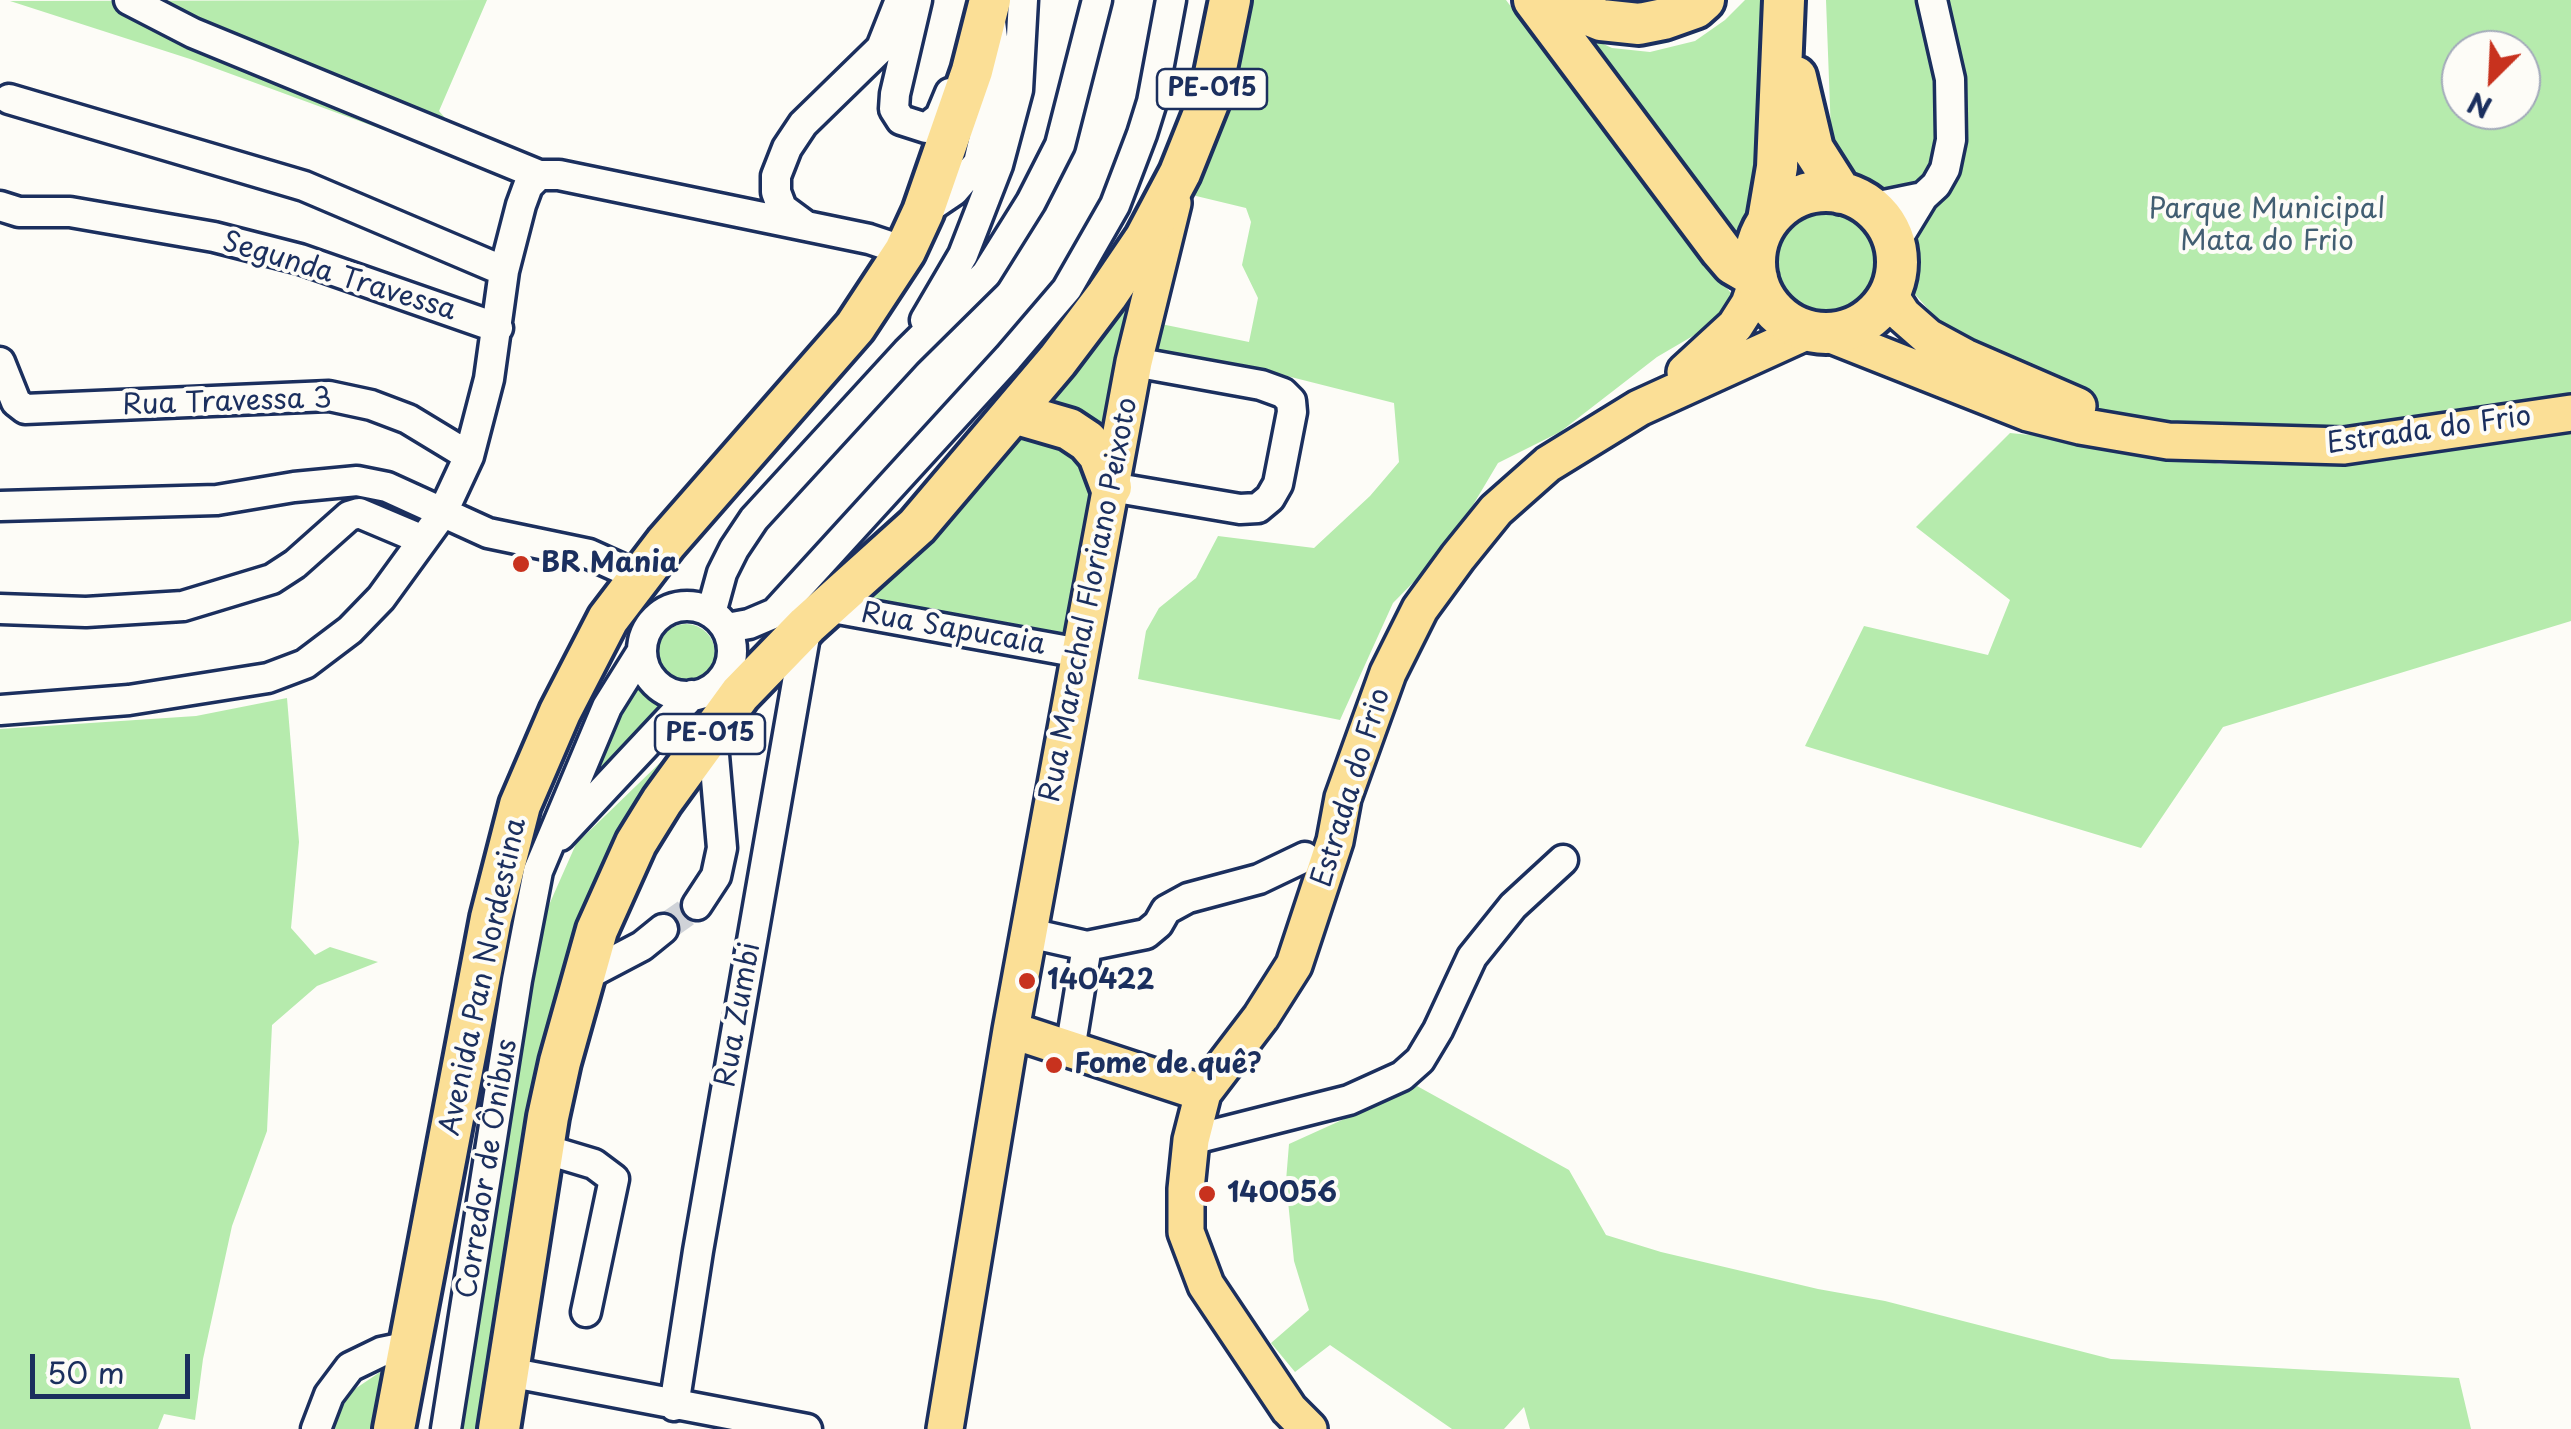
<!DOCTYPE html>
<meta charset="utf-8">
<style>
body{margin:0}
#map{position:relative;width:2571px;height:1429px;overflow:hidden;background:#fdfcf7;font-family:"Playpen Sans",sans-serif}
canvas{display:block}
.north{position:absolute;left:2441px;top:30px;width:100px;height:100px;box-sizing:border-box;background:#fdfcf7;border:2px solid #a3aaba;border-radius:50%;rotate:204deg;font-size:28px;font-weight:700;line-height:40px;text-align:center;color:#1b2f5e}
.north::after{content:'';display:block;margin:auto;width:35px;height:45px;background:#c8321e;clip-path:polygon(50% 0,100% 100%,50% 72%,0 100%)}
.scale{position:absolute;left:30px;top:1354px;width:160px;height:45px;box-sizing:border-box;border:5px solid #1b2f5e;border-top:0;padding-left:12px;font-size:30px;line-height:35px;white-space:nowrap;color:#1b2f5e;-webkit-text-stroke:8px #fdfcf7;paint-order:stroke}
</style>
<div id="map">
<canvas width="2571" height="1429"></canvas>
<div class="north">N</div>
<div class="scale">50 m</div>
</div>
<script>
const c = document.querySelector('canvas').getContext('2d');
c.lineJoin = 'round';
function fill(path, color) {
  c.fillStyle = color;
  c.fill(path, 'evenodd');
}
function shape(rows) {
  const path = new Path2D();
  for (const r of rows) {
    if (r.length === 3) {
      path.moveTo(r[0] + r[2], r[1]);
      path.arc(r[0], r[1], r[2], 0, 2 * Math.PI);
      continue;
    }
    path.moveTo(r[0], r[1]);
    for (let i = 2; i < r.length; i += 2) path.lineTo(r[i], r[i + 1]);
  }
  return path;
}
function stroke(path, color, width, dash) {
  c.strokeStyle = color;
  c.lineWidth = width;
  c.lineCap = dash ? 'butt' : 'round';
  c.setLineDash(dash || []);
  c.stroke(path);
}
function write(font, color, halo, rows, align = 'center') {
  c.font = font + ' "Playpen Sans",sans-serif';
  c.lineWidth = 8;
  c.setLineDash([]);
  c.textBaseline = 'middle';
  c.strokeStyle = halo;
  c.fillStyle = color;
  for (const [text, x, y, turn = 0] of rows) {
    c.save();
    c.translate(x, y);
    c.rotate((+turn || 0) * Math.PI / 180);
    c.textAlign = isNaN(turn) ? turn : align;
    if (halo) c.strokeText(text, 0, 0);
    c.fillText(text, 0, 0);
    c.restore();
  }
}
fill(shape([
 [487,0,439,111,478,156,381,129,190,59,10,1],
 [1247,0,1506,0,1683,239,1732,294,1727,316,1657,357,1560,432,1498,463,1448,547,1393,603,1340,720,1138,679,1146,631,1159,608,1196,578,1218,536,1314,548,1370,496,1399,462,1394,403,1279,374,1250,379,1154,357,1154,330,1161,324,1249,342,1258,298,1242,265,1251,222,1246,208,1192,195,1224,98],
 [1745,0,1772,0,1754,219,1743,248,1584,35,1612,48,1650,52,1695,41,1725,20],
 [1826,0,1925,0,1938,61,1941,154,1920,194,1874,198,1853,188,1832,160],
 [1937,0,2571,0,2571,414,2168,441,2048,388,1959,344,1897,274,1896,252,1951,181],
 [2461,50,2521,50,2521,110,2461,110],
 [1825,261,55],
 [1136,276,1068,644,859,606,1001,459,1067,383],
 [2571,430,2571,621,2223,727,2141,848,1805,746,1864,626,1988,655,2010,600,1916,527,2010,433,2121,444,2220,464,2431,452],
 [686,653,29],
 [639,668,654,689,681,702,567,818],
 [287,698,299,842,291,928,315,955,330,947,378,962,317,986,272,1025,267,1131,232,1226,203,1359,195,1420,164,1414,158,1429,0,1429,0,729,196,716],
 [698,726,603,889,491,1429,452,1429,545,914,576,844],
 [1417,1086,1569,1170,1606,1235,1661,1252,1818,1289,1885,1301,2111,1359,2459,1378,2471,1429,1530,1429,1524,1407,1504,1429,1452,1429,1330,1345,1295,1372,1271,1343,1309,1310,1294,1261,1286,1181,1289,1144],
 [398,1365,382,1429,328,1429,352,1391,383,1370]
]), '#b6ebad');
stroke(shape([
 [663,929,697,905]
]), '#d0d3d8', 28, [28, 14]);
const minor = shape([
 [129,0,193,33,539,175],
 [917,0,895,94,894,109,901,120,926,128,940,117,950,93],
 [9,99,304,186,504,271],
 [1868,205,1884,205,1923,197,1936,185,1945,169,1951,140,1950,79,1932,0],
 [0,206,19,212,70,212,214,237,300,259,498,328],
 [923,212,954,191,978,163,998,77,991,22],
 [805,225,782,208,776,192,776,176,787,148,803,124,881,48,898,5,905,0],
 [1895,243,1923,197],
 [925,320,963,255,998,165,1018,90,1023,0],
 [0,362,16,402,25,409,329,396,371,405,408,419,469,456],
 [1111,487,1240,509,1258,508,1270,498,1278,484,1292,412,1291,401,1283,393,1261,385,1134,362],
 [0,506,217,500,294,487,357,481,387,487,488,533,589,554,638,576],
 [687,651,45],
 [827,607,1080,653],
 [0,609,86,612,183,606,272,579,295,564,349,516,359,513,423,540],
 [711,613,722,573,734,549,754,519,907,352,986,274,1031,202,1060,145,1097,0],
 [727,628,749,624,775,613,1008,358,1067,289,1115,205,1142,134,1152,102,1171,0],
 [0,710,129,700,268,678,305,664,350,630,381,598,442,514,469,456,489,379,504,271,521,205,528,186,539,175,559,175,869,239,905,251],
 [560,836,692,695],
 [697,905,716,876,722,848,712,732],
 [1029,933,1087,946,1146,934,1158,924,1166,910,1188,898,1259,879,1305,857],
 [583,977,642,946,663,929],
 [1070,1050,1087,946],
 [1191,1140,1349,1100,1402,1076,1420,1060,1438,1030,1472,957,1513,906,1563,860],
 [544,1149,594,1164,614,1179,586,1312],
 [508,1372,807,1429],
 [674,1406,698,1251,807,625],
 [316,1429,329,1395,350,1367,381,1352,410,1346],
 [446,1429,517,980,538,871,607,707,642,651]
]);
const major = shape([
 [1890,295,1903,315,1928,337,1965,357,2078,406],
 [1826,333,2028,413,2080,426,2168,441,2344,446,2571,413],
 [1685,372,1735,326,1749,304,1757,281],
 [1011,1030,1203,1093],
 [945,1429,1011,1030,1080,653,1134,362,1173,203],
 [1309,1429,1289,1409,1206,1285,1186,1232,1186,1189,1191,1140,1203,1093,1261,1017,1294,965,1335,841,1343,798,1388,673,1420,609,1458,557,1496,510,1548,464,1639,408,1808,331]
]);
const highway = shape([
 [1534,0,1721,250,1733,264,1757,278],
 [1561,0,1574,9,1601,20,1639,24,1664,19,1695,8,1704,0],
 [1796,77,1813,149,1841,193],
 [1826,262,71],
 [1768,220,1777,167,1784,0],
 [1014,413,1069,429,1087,441,1099,455,1111,487],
 [394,1429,491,918,520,805,560,712,608,619,666,543,855,327,905,251,923,212,972,71,990,0],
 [499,1429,548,1117,560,1062,597,930,636,843,662,801,740,694,807,625,917,526,1057,361,1107,295,1145,239,1180,173,1210,98,1230,0]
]);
stroke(minor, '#1b2f5e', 35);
stroke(major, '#1b2f5e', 42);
stroke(highway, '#1b2f5e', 48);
stroke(minor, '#fdfcf7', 28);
stroke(major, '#fbdf96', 35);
stroke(highway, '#fbdf96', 40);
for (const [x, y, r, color] of [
 [521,564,10,"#c8321e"],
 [1027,981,10,"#c8321e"],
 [1054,1065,10,"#c8321e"],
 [1207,1194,10,"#c8321e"]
]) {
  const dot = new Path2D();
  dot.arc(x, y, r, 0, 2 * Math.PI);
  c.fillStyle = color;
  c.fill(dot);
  stroke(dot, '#fdfcf7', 4);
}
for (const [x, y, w] of [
 [1212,89,110],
 [710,734,110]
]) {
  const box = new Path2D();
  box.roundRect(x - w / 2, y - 20, w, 40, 8);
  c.fillStyle = '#fdfcf7';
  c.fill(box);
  stroke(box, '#1b2f5e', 2.5);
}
write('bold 25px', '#1b2f5e', null, [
 ["PE-015",1212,89],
 ["PE-015",710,734]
]);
write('28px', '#425e72', '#fdfcf7', [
 ["Parque Municipal",2267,210],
 ["Mata do Frio",2267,242]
]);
write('28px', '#1b2f5e', '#fdfcf7', [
 ["Segunda Travessa",339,277,17],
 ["Rua Travessa 3",227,403,-2],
 ["Estrada do Frio",2429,431,-8],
 ["Rua Marechal Floriano Peixoto",1090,600,-79],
 ["Rua Sapucaia",953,630,10],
 ["Estrada do Frio",1352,788,-73],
 ["Avenida Pan Nordestina",484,977,-78],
 ["Rua Zumbi",739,1015,-80],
 ["Corredor de Ônibus",488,1169,-81]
]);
write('bold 28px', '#1b2f5e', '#fdfcf7', [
 ["BR Mania",541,564],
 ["140422",1047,981],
 ["Fome de quê?",1074,1065],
 ["140056",1227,1194]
], 'left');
</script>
